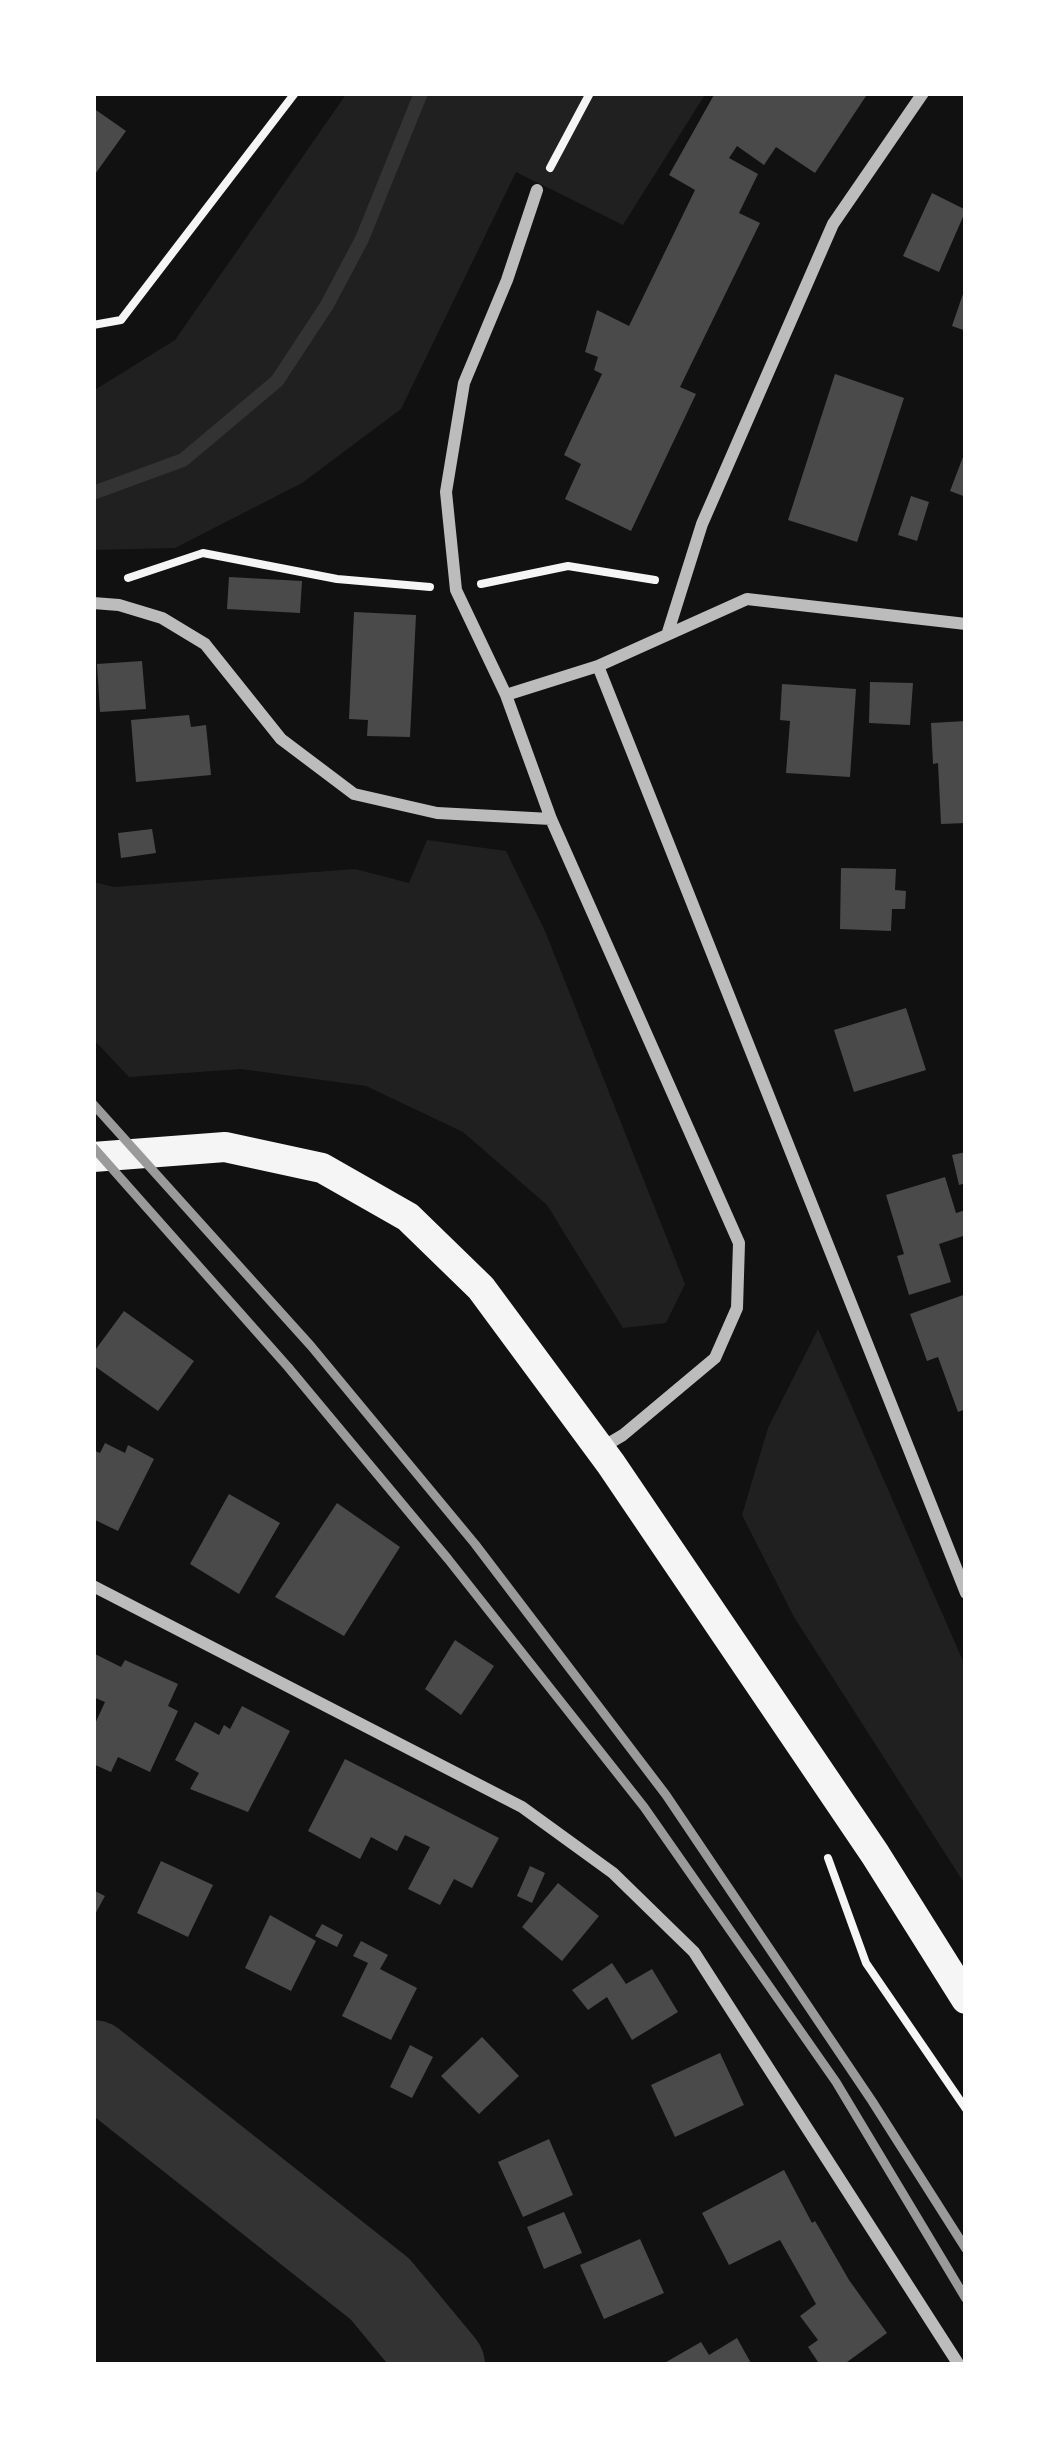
<!DOCTYPE html>
<style>
body{margin:0}
#map{position:relative;width:1059px;height:2458px;overflow:hidden;background:#111;font-family:"Archivo Narrow",sans-serif}
canvas{display:block}
.frame{position:absolute;inset:0;border:96px solid #fff;pointer-events:none}
</style>
<div id="map">
<canvas width="1059" height="2458"></canvas>
<div class="frame"></div>
</div>
<script>
const c = document.querySelector('canvas').getContext('2d');
c.lineJoin = 'round';
function fill(path, color) {
  c.fillStyle = color;
  c.fill(path, 'evenodd');
}
function shape(rows) {
  const path = new Path2D();
  for (const r of rows) {
    path.moveTo(r[0], r[1]);
    for (let i = 2; i < r.length; i += 2) path.lineTo(r[i], r[i + 1]);
  }
  return path;
}
function stroke(path, color, width, dash) {
  c.strokeStyle = color;
  c.lineWidth = width;
  c.lineCap = dash ? 'butt' : 'round';
  c.setLineDash(dash || []);
  c.stroke(path);
}
fill(shape([
 [347,93,706,93,623,225,516,172,401,409,302,483,175,548,93,550,93,391,175,340],
 [427,840,506,851,545,931,685,1284,666,1323,623,1328,547,1205,463,1132,366,1086,241,1069,129,1077,93,1039,93,882,114,887,355,869,409,883],
 [818,1329,966,1668,966,1886,794,1617,742,1515,768,1428]
]), '#202020');
stroke(shape([
 [93,493,183,460,277,381,327,305,362,239,421,93]
]), '#333', 14);
stroke(shape([
 [93,2062,380,2289,443,2365]
]), '#333', 84);
fill(shape([
 [715,93,868,93,815,173,776,147,764,165,737,146,729,158,758,174,739,213,760,223,680,387,696,394,631,531,565,499,581,464,564,455,602,374,594,370,598,357,585,352,597,310,629,326,695,190,669,175],
 [93,108,126,131,93,177],
 [932,193,966,210,939,272,903,256],
 [965,288,966,288,966,331,952,326],
 [835,374,904,398,857,542,788,520],
 [966,449,966,497,950,491],
 [911,496,929,502,917,541,898,535],
 [229,577,302,581,300,613,227,609],
 [354,612,416,615,410,737,367,736,368,720,349,719],
 [142,661,146,709,100,712,97,664],
 [870,682,913,683,910,725,869,723],
 [782,684,856,689,850,777,786,773,790,721,780,720],
 [189,715,191,727,206,725,211,775,136,782,131,720],
 [966,721,966,823,941,824,938,763,933,764,931,723],
 [152,829,156,853,121,858,118,833],
 [841,868,896,869,895,890,906,891,905,909,892,909,891,931,840,929],
 [906,1008,926,1070,854,1092,834,1030],
 [966,1152,966,1183,959,1185,952,1155],
 [945,1177,956,1213,966,1210,966,1235,939,1244,951,1282,909,1295,897,1256,904,1254,886,1195],
 [966,1294,966,1409,958,1412,938,1357,927,1361,910,1314],
 [124,1311,194,1361,158,1411,93,1365,93,1353],
 [105,1443,125,1453,128,1445,154,1459,118,1531,93,1519,93,1450,100,1453],
 [229,1494,280,1523,239,1594,190,1564],
 [337,1503,400,1547,344,1636,275,1597],
 [455,1640,494,1666,461,1715,425,1689],
 [93,1653,121,1667,125,1660,178,1684,168,1706,178,1711,150,1772,118,1757,111,1772,93,1764,93,1728,105,1702,93,1697],
 [242,1706,290,1731,248,1812,190,1789,199,1773,175,1760,195,1722,219,1735,224,1725,230,1729],
 [345,1759,499,1838,472,1888,454,1879,440,1905,408,1889,430,1847,405,1835,397,1851,371,1837,360,1859,308,1831],
 [161,1861,213,1885,188,1937,137,1913],
 [530,1866,545,1873,532,1903,517,1896],
 [558,1883,599,1916,562,1961,522,1927],
 [93,1890,105,1896,93,1918],
 [270,1915,316,1941,291,1991,245,1968],
 [322,1924,343,1935,337,1947,315,1936],
 [361,1941,388,1955,380,1969,417,1988,391,2040,342,2016,368,1963,353,1956],
 [612,1963,626,1984,652,1969,678,2012,632,2040,607,1997,588,2010,572,1990],
 [482,2037,519,2076,479,2114,441,2076],
 [410,2045,433,2057,412,2098,390,2087],
 [720,2053,744,2105,675,2137,651,2085],
 [549,2139,573,2195,523,2217,498,2162],
 [784,2170,812,2223,815,2221,849,2280,887,2333,843,2365,820,2365,808,2347,818,2340,800,2316,816,2304,780,2240,729,2265,702,2213],
 [564,2212,582,2253,544,2269,527,2227],
 [640,2239,664,2293,604,2319,580,2265],
 [737,2338,752,2365,661,2365,701,2342,709,2355]
]), '#4a4a4a');
stroke(shape([
 [550,168,590,93],
 [93,325,121,320,295,93],
 [128,578,203,553,337,579,430,587],
 [481,584,568,566,655,580],
 [828,1858,866,1963,966,2109]
]), '#f5f5f5', 8);
stroke(shape([
 [537,190,507,280,464,383,446,492,456,590,506,695,551,819,739,1243,737,1308,715,1358,623,1435,601,1448],
 [93,603,119,605,162,618,205,644,281,739,354,794,437,813,551,819],
 [668,632,702,524,833,224,923,93],
 [598,666,966,1593],
 [506,695,598,666,747,599,966,624],
 [93,1586,522,1807,613,1873,694,1952,959,2365]
]), '#bcbcbc', 12);
stroke(shape([
 [93,1157,225,1147,322,1168,408,1217,481,1288,611,1464,875,1854,966,1999]
]), '#f5f5f5', 30);
stroke(shape([
 [93,1104,311,1346,475,1544,666,1795,872,2101,966,2249],
 [93,1147,288,1367,448,1559,644,1807,836,2082,966,2299]
]), '#9a9a9a', 9);
</script>
